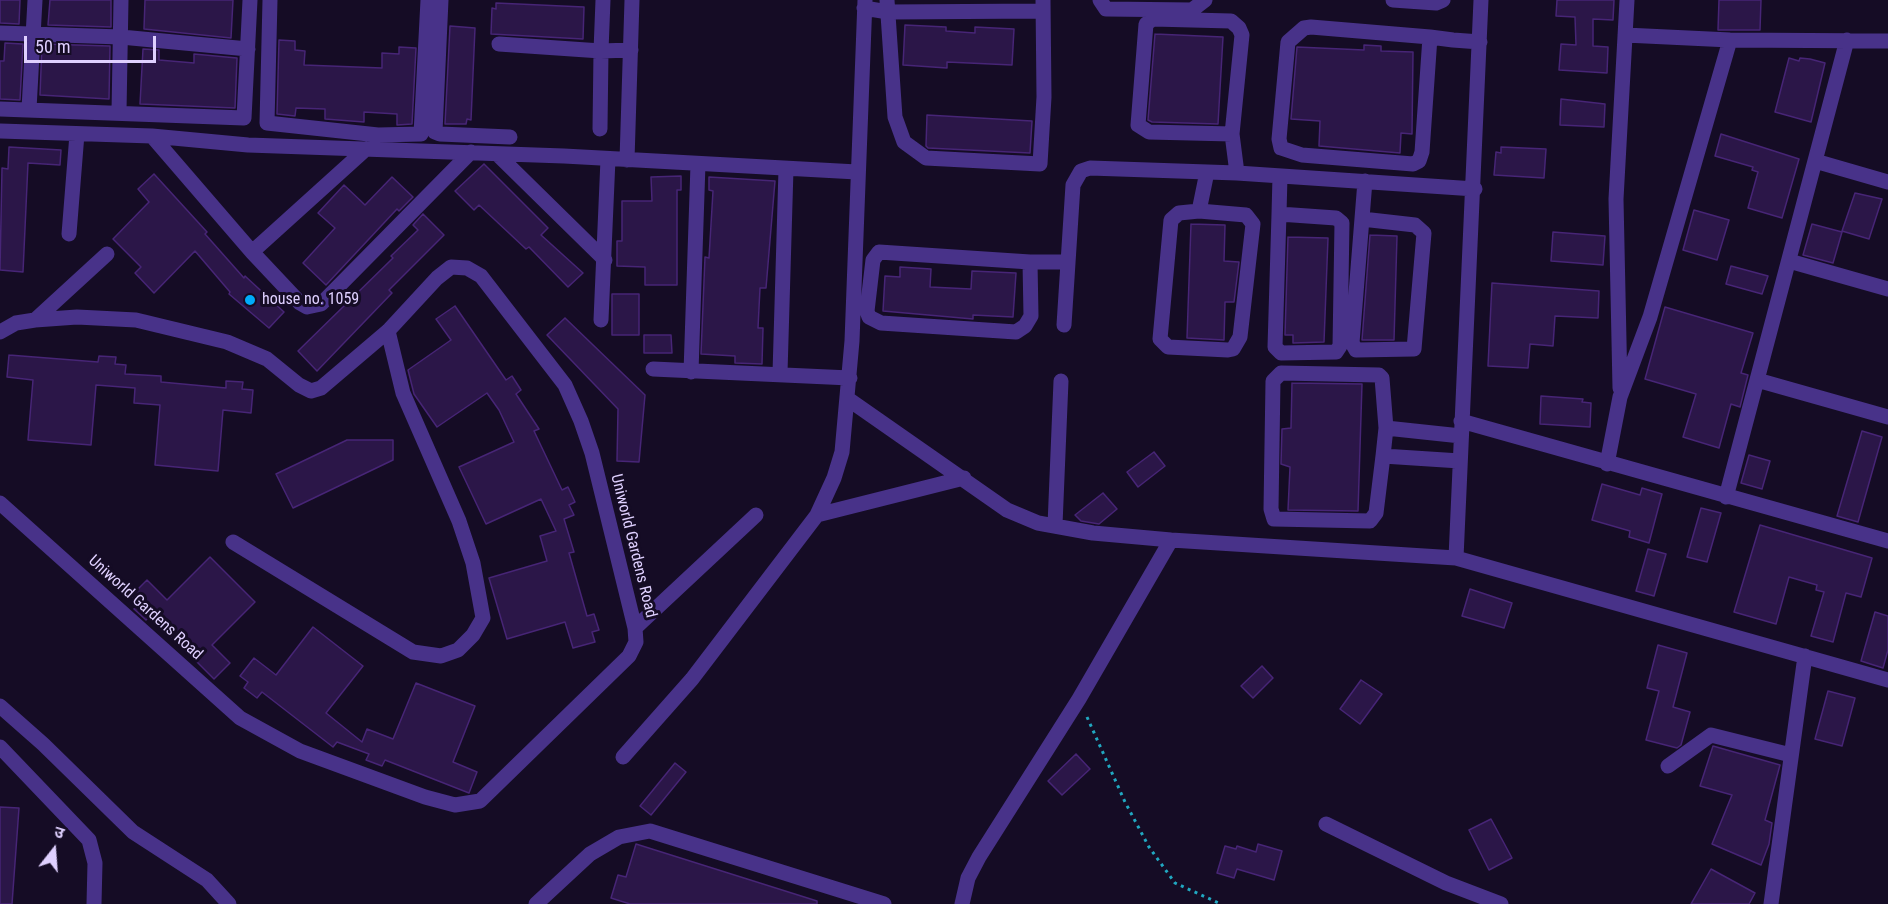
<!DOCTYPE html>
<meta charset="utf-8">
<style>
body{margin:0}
#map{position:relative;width:1888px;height:904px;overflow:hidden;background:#150c25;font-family:"Roboto Condensed","Noto Sans Devanagari",sans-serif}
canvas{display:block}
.north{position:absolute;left:24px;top:820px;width:60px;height:60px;-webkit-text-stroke:4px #150c25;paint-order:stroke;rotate:17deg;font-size:16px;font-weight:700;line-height:24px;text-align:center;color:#dfd0ff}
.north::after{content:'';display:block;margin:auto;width:21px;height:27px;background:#dfd0ff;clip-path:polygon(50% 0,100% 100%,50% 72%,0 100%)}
.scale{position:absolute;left:24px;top:36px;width:132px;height:27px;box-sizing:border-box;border:3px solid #dfd0ff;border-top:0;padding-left:8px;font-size:18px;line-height:21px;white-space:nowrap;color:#dfd0ff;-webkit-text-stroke:4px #150c25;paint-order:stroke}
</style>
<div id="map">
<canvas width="1888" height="904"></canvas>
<div class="north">उ</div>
<div class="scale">50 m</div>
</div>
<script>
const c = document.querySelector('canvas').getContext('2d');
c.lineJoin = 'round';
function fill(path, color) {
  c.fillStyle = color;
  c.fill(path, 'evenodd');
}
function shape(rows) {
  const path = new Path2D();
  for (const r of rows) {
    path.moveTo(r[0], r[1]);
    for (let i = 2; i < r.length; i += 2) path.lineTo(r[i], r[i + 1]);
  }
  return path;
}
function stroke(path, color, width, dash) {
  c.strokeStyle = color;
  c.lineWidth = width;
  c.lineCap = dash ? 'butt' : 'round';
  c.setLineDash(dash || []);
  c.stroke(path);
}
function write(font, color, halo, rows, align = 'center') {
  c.font = font + ' "Roboto Condensed",sans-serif';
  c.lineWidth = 6;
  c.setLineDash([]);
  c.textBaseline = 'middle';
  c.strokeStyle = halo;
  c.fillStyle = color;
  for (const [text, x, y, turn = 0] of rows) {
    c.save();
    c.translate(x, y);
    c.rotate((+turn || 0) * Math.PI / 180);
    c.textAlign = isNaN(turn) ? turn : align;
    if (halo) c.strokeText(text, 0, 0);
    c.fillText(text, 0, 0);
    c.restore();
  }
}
const building = shape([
 [0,0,20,0,19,24,0,23,0,0],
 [50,0,111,0,111,27,48,25,50,0],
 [145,0,233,0,231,38,144,29,145,0],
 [1557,0,1614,0,1613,20,1593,19,1593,46,1608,47,1607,73,1559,70,1561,44,1576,45,1575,17,1556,16,1557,0],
 [1719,0,1761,0,1760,30,1718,30,1719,0],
 [496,3,584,7,583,39,491,34,492,8,496,9,496,3],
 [905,25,946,27,946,31,975,33,975,27,1014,29,1012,65,947,62,947,68,903,65,905,25],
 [450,26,475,28,471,120,467,119,466,124,445,124,450,26],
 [1155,34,1223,37,1218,124,1152,122,1148,120,1155,34],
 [279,40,295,41,295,50,305,51,304,65,382,68,382,53,399,54,399,47,416,48,412,124,397,125,397,114,364,112,364,122,325,119,325,109,296,108,295,116,277,114,279,40],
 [5,43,23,44,20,100,0,99,0,61,4,61,5,43],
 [42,44,110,46,109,99,40,95,42,44],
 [1364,45,1381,46,1381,51,1413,52,1412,134,1401,133,1400,153,1319,146,1320,121,1291,119,1297,47,1364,50,1364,45],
 [143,49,159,50,159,60,194,63,194,54,237,58,235,108,140,104,143,49],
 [1789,58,1799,61,1800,58,1810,59,1825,63,1811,122,1775,112,1789,58],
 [1561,99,1605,104,1604,127,1560,125,1561,99],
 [927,115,1032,121,1030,153,928,148,926,146,927,115],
 [1721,134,1799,159,1782,218,1748,208,1758,172,1752,170,1753,167,1715,156,1721,134],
 [9,147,61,150,60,165,28,163,23,272,0,270,2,168,8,169,9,147],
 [1501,147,1546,149,1544,178,1494,175,1496,152,1501,153,1501,147],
 [484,164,548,228,541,235,583,273,568,287,529,247,526,249,479,205,474,210,455,191,484,164],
 [154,174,207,232,205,234,244,278,245,276,284,312,269,328,229,294,230,292,195,251,154,293,135,273,141,267,113,239,149,202,138,189,154,174],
 [681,176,681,190,677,190,677,285,645,285,645,267,617,266,617,241,622,241,622,201,652,201,651,177,681,176],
 [392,177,413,197,399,211,397,209,326,285,303,263,335,228,318,213,344,185,365,205,392,177],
 [709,177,775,181,766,288,760,288,758,328,763,328,762,364,735,363,735,356,701,354,705,257,709,258,713,191,709,190,709,177],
 [1855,193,1882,199,1869,239,1842,231,1855,193],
 [1694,210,1729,220,1717,260,1683,250,1694,210],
 [423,214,444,235,389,290,392,293,317,371,298,351,393,258,391,256,418,230,413,225,423,214],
 [1191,224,1225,225,1224,261,1239,262,1234,302,1225,302,1224,340,1187,338,1191,224],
 [1812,224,1842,232,1833,263,1803,255,1812,224],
 [1553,232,1605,236,1603,265,1551,261,1553,232],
 [1370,235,1397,236,1394,340,1362,340,1370,235],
 [1288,237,1328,238,1324,342,1293,343,1293,335,1285,335,1288,237],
 [1731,266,1768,276,1762,294,1726,284,1731,266],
 [900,267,931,269,930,287,971,289,972,271,1016,273,1013,317,973,315,973,319,883,311,885,276,900,277,900,267],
 [1492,283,1599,291,1598,318,1555,316,1553,346,1530,344,1528,368,1488,366,1492,283],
 [612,294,639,294,639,335,612,335,612,294],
 [455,306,506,380,512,376,521,390,516,394,539,429,534,431,562,490,568,487,575,502,569,505,574,515,564,519,574,552,569,553,587,616,594,614,599,630,592,632,595,642,573,648,565,622,507,639,489,578,547,561,540,536,556,531,541,499,486,524,459,467,514,442,499,410,487,393,437,427,414,394,408,370,451,340,436,319,455,306],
 [1665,307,1753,333,1741,373,1748,375,1740,407,1731,404,1719,448,1683,437,1696,394,1645,379,1665,307],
 [565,318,645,395,639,462,617,461,618,409,547,335,565,318],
 [644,335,671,335,672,353,644,353,644,335],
 [9,355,98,362,99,356,116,357,115,364,126,365,125,374,161,376,161,382,226,388,226,381,243,382,242,389,253,390,251,413,223,410,218,471,155,465,160,405,134,403,135,388,96,385,91,445,28,440,33,380,7,377,9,355],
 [1292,383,1362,384,1358,511,1288,510,1290,467,1281,464,1282,429,1291,428,1292,383],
 [1541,396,1583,399,1582,402,1591,403,1590,427,1540,424,1541,396],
 [1862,431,1882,437,1858,522,1837,516,1862,431],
 [347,440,393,440,393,460,293,508,276,474,347,440],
 [1154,452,1165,466,1138,487,1127,472,1154,452],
 [1749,455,1770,461,1762,489,1741,483,1749,455],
 [1602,484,1640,495,1642,488,1662,494,1649,543,1629,537,1630,531,1592,520,1602,484],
 [1103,493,1117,509,1099,524,1081,521,1075,515,1103,493],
 [1701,508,1721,513,1707,562,1687,557,1701,508],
 [1760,525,1872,558,1861,597,1846,593,1833,642,1811,636,1824,592,1816,590,1817,585,1789,577,1776,624,1734,612,1760,525],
 [1648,549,1666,554,1654,596,1636,591,1648,549],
 [210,557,255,602,212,645,230,663,214,679,151,616,146,620,134,609,138,604,131,596,147,580,167,600,210,557],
 [1470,589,1512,603,1504,628,1462,616,1470,589],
 [1875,612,1888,616,1888,650,1883,668,1861,661,1875,612],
 [313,627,363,666,326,713,362,742,367,729,393,739,416,683,475,706,453,762,477,772,469,793,385,760,382,766,366,760,369,754,337,742,333,747,262,692,257,698,244,688,248,682,240,676,254,658,276,675,313,627],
 [1658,645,1687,653,1673,707,1690,712,1681,745,1677,748,1646,740,1659,691,1647,688,1658,645],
 [1262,666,1273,678,1253,698,1241,686,1262,666],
 [1361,680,1382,694,1360,724,1340,709,1361,680],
 [1828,691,1855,698,1842,746,1815,739,1828,691],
 [1713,746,1780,765,1765,820,1772,823,1769,844,1761,865,1712,844,1732,795,1700,786,1713,746],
 [1076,754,1090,769,1062,795,1048,781,1076,754],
 [675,763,686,772,651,815,640,806,675,763],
 [0,807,19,808,12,904,0,904,0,807],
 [1491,819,1512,858,1489,870,1469,830,1491,819],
 [636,844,817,901,817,904,630,904,611,898,618,875,626,877,636,844],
 [1258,844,1282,851,1274,880,1237,869,1234,878,1217,873,1225,846,1236,849,1237,846,1256,852,1258,844],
 [1711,869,1755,893,1749,904,1691,904,1711,869]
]);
fill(building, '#2b1648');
stroke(building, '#472576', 1.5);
stroke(shape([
 [1087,717,1125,802,1149,847,1175,883,1221,904]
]), '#21a8c1', 3, [3, 4.5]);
stroke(shape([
 [270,0,267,123,378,135,421,134,428,0],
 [441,0,435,132,440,134,510,137],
 [603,0,601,51,631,50],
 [887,0,895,117,904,142,926,158,1040,164,1044,97,1043,0],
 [1100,0,1106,9,1192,10,1205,0],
 [1393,0,1436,3,1443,0],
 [864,8,888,12,1043,11],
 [0,33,121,37,248,49],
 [1625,35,1730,40,1888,41],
 [1430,37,1422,152,1419,161,1413,164,1302,155,1281,148,1279,139,1288,42,1304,28,1311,27,1430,37,1453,40,1480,42],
 [499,44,601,51,600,129],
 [0,109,244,118,250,0],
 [29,109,35,0],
 [119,112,121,0],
 [0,131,152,136,248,145,564,156,857,172],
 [1232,134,1149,132,1138,125,1146,24,1153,19,1231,21,1239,28,1242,35,1232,134,1237,173],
 [152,136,252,252,300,303,307,307,321,304,471,152],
 [497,154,605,260],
 [627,160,632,0],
 [1815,161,1888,182],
 [1199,211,1246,215,1253,224,1240,337,1233,349,1228,350,1168,347,1160,339,1171,220,1179,213,1199,211,1207,172],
 [1279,214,1275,347,1281,353,1336,352,1340,346,1342,223,1336,218,1279,214,1280,176],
 [1362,219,1415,225,1424,233,1414,349,1356,350,1352,343,1365,181],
 [69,234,77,134],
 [252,252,366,149],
 [1789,261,1888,289],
 [1030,262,1031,316,1025,326,1016,332,881,323,869,317,867,311,873,260,879,252,1030,262,1067,262],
 [35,320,107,254],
 [601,320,608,159],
 [1064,325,1073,185,1081,171,1090,168,1237,173,1475,189],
 [0,332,16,323,35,320,77,317,136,320,227,342,267,359,299,385,311,391,321,388,388,331,437,278,451,267,467,268,481,276,565,385,581,421,592,453,635,628,636,642,629,656,480,801,455,805,425,797,300,751,240,718,0,503],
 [653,369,850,378],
 [691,372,698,164],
 [780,373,786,169],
 [1757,380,1888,417],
 [1620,388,1616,199,1627,0],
 [848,399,1007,510,1038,523,1093,533,1171,540,1456,558,1888,680],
 [1461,421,1888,541],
 [1386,428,1461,436],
 [1383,456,1386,428,1382,378,1379,375,1281,373,1273,381,1271,509,1274,519,1370,521,1376,513,1383,456,1460,461],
 [1607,464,1620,397,1650,317,1730,40],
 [1726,497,1847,40],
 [817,515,964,478],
 [1055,525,1061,381],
 [233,542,413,652,441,656,458,650,473,635,483,618,473,563,459,521,403,393,388,331],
 [1456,558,1481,0],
 [635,628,756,515],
 [0,706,43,744,133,832,207,880,229,904],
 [0,747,89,840,95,863,94,904],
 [623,757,692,679,817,515,834,478,842,452,852,341,865,0],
 [1668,766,1711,735,1791,755],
 [1326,824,1446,883,1501,904],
 [536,904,590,854,619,837,650,831,884,904],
 [962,904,968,878,979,857,1079,699,1171,540],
 [1771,904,1805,656]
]), '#483289', 15);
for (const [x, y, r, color] of [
 [250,300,6,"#00abfb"]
]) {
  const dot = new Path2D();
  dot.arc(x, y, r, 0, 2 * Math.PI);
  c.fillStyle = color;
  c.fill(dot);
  stroke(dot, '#150c25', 2);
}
write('16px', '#dfd0ff', '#150c25', [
 ["house no. 1059",262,300]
], 'left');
write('16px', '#dfd0ff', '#150c25', [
 ["Uniworld Gardens Road",633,546,76],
 ["Uniworld Gardens Road",145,608,42]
]);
</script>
